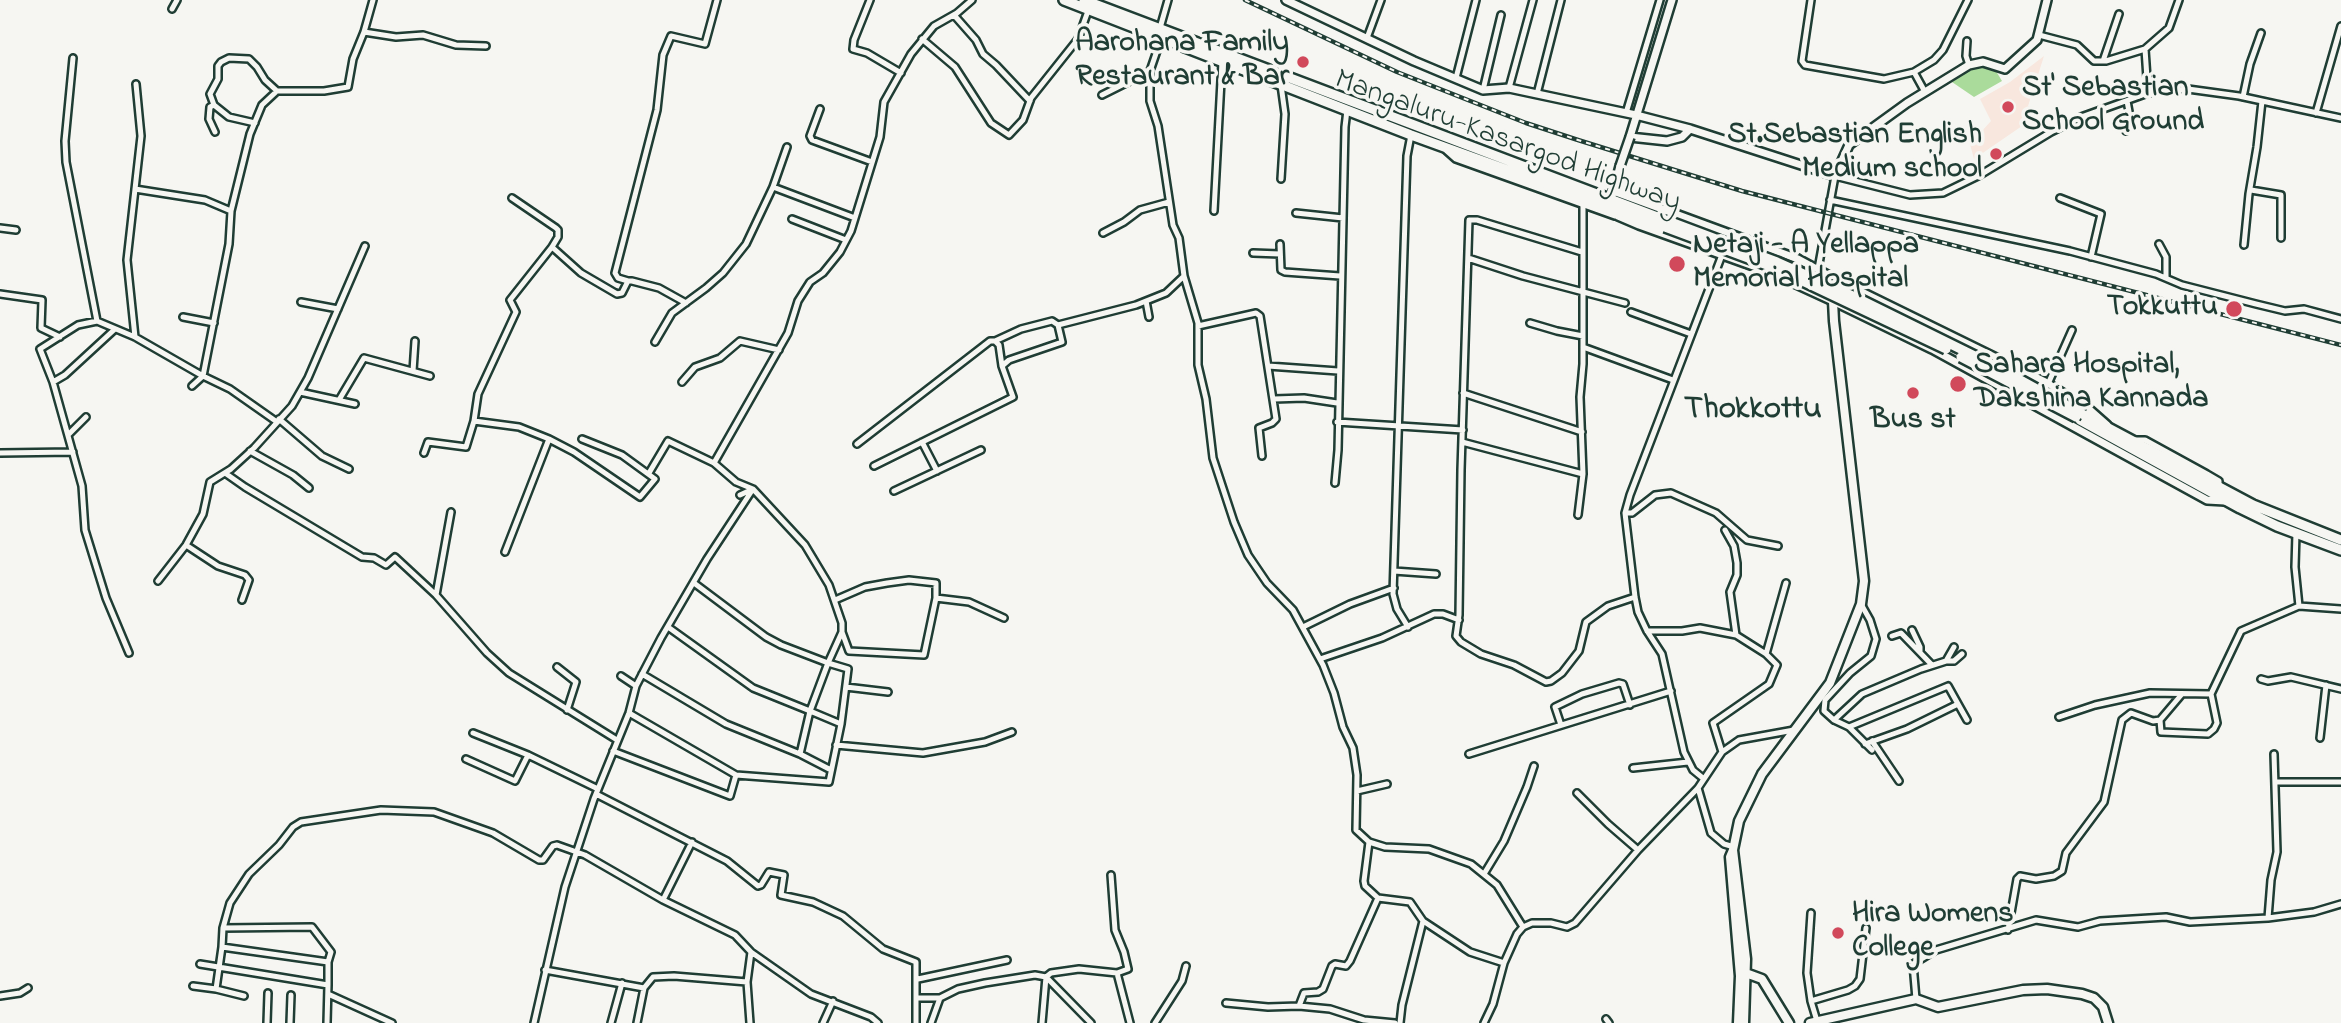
<!DOCTYPE html>
<style>
body{margin:0}
canvas{display:block;background:#f6f6f2}
</style>
<canvas width="2341" height="1023"></canvas>
<script>
const c = document.querySelector('canvas').getContext('2d');
c.lineJoin = 'round';
function fill(path, color) {
  c.fillStyle = color;
  c.fill(path, 'evenodd');
}
function shape(rows) {
  const path = new Path2D();
  for (const r of rows) {
    path.moveTo(r[0], r[1]);
    for (let i = 2; i < r.length; i += 2) path.lineTo(r[i], r[i + 1]);
  }
  return path;
}
function stroke(path, color, width, dash) {
  c.strokeStyle = color;
  c.lineWidth = width;
  c.lineCap = dash ? 'butt' : 'round';
  c.setLineDash(dash || []);
  c.stroke(path);
}
function write(font, color, halo, rows, align = 'center') {
  c.font = font + ' "Indie Flower",sans-serif';
  c.lineWidth = 7;
  c.setLineDash([]);
  c.textBaseline = 'middle';
  c.strokeStyle = halo;
  c.fillStyle = color;
  for (const [text, x, y, turn = 0] of rows) {
    c.save();
    c.translate(x, y);
    c.rotate((+turn || 0) * Math.PI / 180);
    c.textAlign = isNaN(turn) ? turn : align;
    if (halo) c.strokeText(text, 0, 0);
    c.fillText(text, 0, 0);
    c.restore();
  }
}
fill(shape([
 [2044,56,2028,106,2036,109,2038,115,1974,159,1970,144,1991,121,1980,99,2010,82]
]), '#f8e7de');
fill(shape([
 [1984,65,1996,71,2002,81,1974,97,1952,82,1966,72]
]), '#aadb9b');
const minor = shape([
 [870,0,854,40,853,49,867,53,901,73],
 [1811,0,1803,54,1802,61,1805,65,1884,79,1914,72,1934,60,1943,50,1968,0],
 [172,9,177,0],
 [954,15,976,40,983,54,996,65,1030,101],
 [1160,28,1168,0],
 [364,32,396,37,423,35,456,45,486,46],
 [2039,35,2077,45,2094,61,2106,61,2145,49,2169,28,2179,0],
 [1367,38,1381,0],
 [922,39,955,67,991,123,1009,135,1023,120,1031,98,1078,39,1088,11],
 [1161,39,1150,71,1150,101,1158,126,1173,225,1179,238,1184,276,1198,323,1198,365,1206,399,1213,458,1234,522,1248,555,1267,583,1293,610,1323,665,1334,693,1343,727,1353,748,1357,775,1356,830,1369,842,1385,847,1429,849,1471,864,1497,885,1523,927],
 [1967,41,1966,56,1969,65],
 [2145,49,2148,93],
 [73,58,65,141,66,162,97,321],
 [2103,61,2119,14],
 [1914,72,1925,92],
 [1456,78,1476,0],
 [1509,88,1533,0],
 [1483,90,1501,15],
 [1537,94,1561,0],
 [1102,95,1150,71],
 [2243,97,2250,64,2261,33],
 [214,105,210,94,218,79,218,66,221,62,229,58,249,59,257,67,265,80,277,91],
 [820,109,810,136,812,140,872,162],
 [1626,113,1660,0],
 [2316,113,2341,26],
 [2126,131,2130,117,2127,101],
 [215,132,209,119,210,107,214,105,229,117,255,123],
 [1281,179,1285,114,1281,85],
 [773,187,855,218],
 [135,189,205,200,231,211],
 [2251,190,2281,195,2281,238],
 [2060,198,2101,214,2091,257],
 [1830,200,2070,251,2156,274,2182,285,2256,304,2285,311,2304,309,2341,319],
 [1214,211,1222,62],
 [1296,213,1343,218],
 [792,219,846,240],
 [0,228,16,230],
 [1103,233,1124,222,1140,210,1169,202],
 [1280,244,1281,270,1285,272,1340,276],
 [2159,244,2166,257,2166,278],
 [2244,245,2249,194,2257,147,2262,101],
 [552,247,581,273,617,294,622,293,628,281,632,281,659,288,686,303],
 [1582,252,1477,220,1469,220,1461,470,1459,615,1456,636,1461,642,1481,654,1514,665,1546,682,1551,681,1562,673,1579,651,1586,622,1608,606,1635,597],
 [1253,253,1280,254],
 [1468,258,1523,276,1625,303],
 [1818,269,1835,176,1910,195,1943,193,1980,175,2051,132,2081,117,2148,93,2188,89,2239,96,2341,118],
 [628,281,618,278,615,273,657,110,663,55,671,36,705,44,717,0],
 [0,294,42,300,41,328,60,337],
 [1146,301,1149,317],
 [301,302,338,309],
 [1631,312,1691,334],
 [183,317,214,323],
 [1530,323,1557,331,1583,336],
 [1198,326,1256,313,1260,316,1276,419,1272,423,1259,428,1262,456],
 [135,337,127,260,141,136,136,84],
 [995,341,1021,329,1052,321,1058,325],
 [655,342,672,313,706,288,723,273,746,244,773,187,787,147],
 [1583,347,1673,380],
 [1268,366,1338,371],
 [413,371,415,341],
 [53,382,65,375,115,329],
 [682,382,695,367,720,358,740,341,779,350],
 [2048,384,2072,330],
 [192,386,203,376,230,389,277,422],
 [300,392,355,404],
 [1463,393,1582,432],
 [1274,399,1304,398,1337,403],
 [339,400,364,358,430,376],
 [279,419,322,456,349,469],
 [474,421,519,427,549,439,574,452,640,497,655,479,622,455,582,439],
 [1337,422,1463,430],
 [69,434,86,417],
 [2135,440,2145,440,2207,474,2219,481,2219,488],
 [922,442,937,471],
 [1462,442,1583,474],
 [857,444,990,341,995,341,999,345,1002,366],
 [250,451,293,475,309,488],
 [0,453,73,452],
 [424,453,428,442,466,447,474,421,478,394,516,312,510,300,552,247,558,237,558,230,556,228,512,198],
 [874,466,1013,397,1002,366,1009,360,1062,342,1058,325,1136,305,1166,293,1184,276],
 [225,473,245,487,362,557,374,558,386,565,395,557,436,595,487,653,509,673,617,740],
 [649,473,668,441,714,463],
 [1335,483,1338,450,1345,127,1347,110],
 [894,491,981,450],
 [1625,513,1632,513,1655,495,1671,493,1716,513,1747,540,1778,546],
 [1578,515,1583,474,1580,397,1583,364,1583,202],
 [1725,530,1734,546,1737,563,1737,575,1730,592,1736,635],
 [2296,533,2295,567,2299,606],
 [186,545,218,566,245,575,249,580,242,600],
 [505,552,549,439],
 [1394,571,1436,574],
 [158,581,186,545,203,514,210,482,231,469,254,448,292,406,308,378,365,246],
 [694,583,766,637,781,645,828,663,810,711,841,724],
 [436,595,451,512],
 [936,598,969,602,1004,618],
 [835,600,865,587,887,583,909,580,936,583,936,598,924,655,849,651,842,632],
 [1861,604,1870,620,1876,639,1871,656,1850,673,1825,700,1824,711,1834,720,1862,694,1921,669,1946,661,1954,661,1962,654],
 [668,627,753,688,810,711,800,754,831,770],
 [1303,627,1350,604,1394,588],
 [1408,627,1397,609,1393,594,1407,156,1411,135],
 [1912,630,1920,647,1920,652],
 [1647,631,1682,631,1700,628,1736,635,1766,654,1786,583],
 [1892,636,1901,633,1932,665],
 [129,653,106,598,85,530,82,486,53,382,40,349,78,325,97,321,135,337,203,376,229,244,231,211,250,134,262,105,277,91,324,91,348,87,353,59,364,32,373,0],
 [1320,659,1382,638,1434,614,1443,614,1459,620],
 [1946,661,1954,647],
 [557,667,576,682,567,710],
 [642,674,726,724,800,754],
 [621,676,636,686],
 [2261,679,2268,681,2291,677,2341,689],
 [846,687,888,692],
 [1958,704,1967,720],
 [629,713,736,775],
 [2059,717,2095,705,2150,693,2211,694],
 [1834,720,1849,727,1872,750],
 [2160,720,2161,732,2208,734,2214,729,2217,723,2211,694,2241,631,2299,606,2341,609],
 [1561,725,1555,707,1582,694,1619,683,1623,684,1630,705],
 [1849,727,1948,686,1958,704,1907,729,1865,744],
 [473,733,528,755],
 [2320,738,2326,685],
 [1872,741,1899,781],
 [836,745,923,753,985,742,1012,732],
 [613,751,730,796,736,775,829,782,841,724,848,669,828,663,842,632,842,623,829,585,805,545,753,489,740,495],
 [1722,752,1713,723,1769,684,1777,665,1766,654],
 [1469,754,1671,691],
 [466,759,515,781,528,755,598,789],
 [1633,768,1688,762],
 [1704,779,1693,770,1684,752,1662,654,1647,631,1638,612,1635,597,1625,513,1630,495,1722,255],
 [2275,782,2341,782],
 [1698,788,1711,833,1724,844,1734,847],
 [1357,791,1387,784],
 [1577,793,1608,824,1638,850],
 [596,794,727,861,758,886,761,885,769,872,784,875,781,895,813,902,843,916,883,949,916,962,916,1023],
 [1369,842,1364,881,1365,886,1378,898,1410,902,1423,921,1470,952,1504,963],
 [1484,874,1504,841,1527,787,1534,766],
 [1111,875,1115,930,1124,952,1128,969,1117,973,1130,1023],
 [663,900,692,842],
 [1811,913,1807,973,1811,1001],
 [2268,918,2271,880,2277,852,2274,754],
 [223,928,312,927,331,952,328,962],
 [2008,930,2017,879,2020,876,2036,879,2054,876,2062,871,2066,853,2104,802,2122,720,2131,713,2153,721,2160,720,2182,694],
 [222,947,223,928,230,903,249,874,279,845,293,827,301,822,381,810,434,812,493,833,539,860,543,860,553,846,557,845,585,855,663,900,735,935,751,952,811,994,871,1017,878,1023],
 [200,964,328,985,327,1023],
 [545,970,644,988],
 [918,979,1007,960],
 [193,986,216,989],
 [328,994,392,1023],
 [0,996,20,993,28,988],
 [244,996,216,989,222,947,328,962,328,985],
 [917,998,940,998,958,989,985,983,1035,975,1046,977,1091,1023],
 [1916,999,1913,964,1936,950,2036,920,2078,927,2100,921,2166,917,2190,922,2268,918,2314,912,2341,904],
 [1226,1003,1268,1007,1299,1006,1304,993,1318,992,1323,989,1332,966,1335,964,1346,966,1350,961,1378,898],
 [1299,1006,1330,1009,1364,1020,1395,1023],
 [1606,1019,1609,1023],
 [1817,1021,1811,1001,1848,990,1855,986,1860,979,1866,928],
 [267,1023,268,993],
 [290,1023,291,995],
 [534,1023,565,887,594,799,629,713,636,686,661,638,707,559,753,489,736,482,714,463,788,333,798,301,810,282,823,273,840,252,851,231,880,137,884,102,911,54,934,26,957,13,972,0],
 [611,1023,622,983],
 [637,1023,644,988,653,977,674,976,747,982],
 [750,1023,747,982,751,952],
 [823,1023,833,1001],
 [931,1023,940,998],
 [1042,1023,1046,977,1051,973,1079,969,1117,973],
 [1155,1023,1182,981,1186,966],
 [1400,1023,1402,1005,1423,921],
 [1484,1023,1493,1004,1504,963,1517,934,1523,927,1532,923,1551,923,1567,927,1575,923,1638,850,1698,788,1722,752,1739,740,1794,730]
]);
const tertiary = shape([
 [1286,0,1414,61,1483,90,1509,88,1636,115,1690,129],
 [1672,0,1630,137,1667,141,1682,137,1690,129,1835,176,1849,145,1907,103,1969,65,1983,62,2005,69,2037,40,2047,0],
 [1447,150,1456,158,1615,215],
 [1619,170,1627,196],
 [1613,191,1798,259,1837,280,2045,382,2090,410,2107,425],
 [1612,196,1620,166],
 [1610,208,1618,216,1639,225,1770,272,1833,301,1932,349,2207,500,2225,501]
]);
const secondary = shape([
 [1733,850,1746,959,1744,1023],
 [1743,972,1762,979,1789,1023],
 [1738,1023,1740,976,1730,857,1733,850,1739,821,1762,774,1830,683,1861,604,1864,581,1834,321,1833,301,1837,280],
 [1810,1023,1916,999,1938,1007,2023,990,2047,989,2082,994,2094,998,2103,1007,2108,1023]
]);
const trunk = shape([
 [1064,0,1411,135,1665,227],
 [1084,0,1668,221],
 [2084,415,2253,505,2341,540],
 [2080,420,2240,508,2277,526,2341,550]
]);
stroke(minor, '#1f3d34', 10);
stroke(tertiary, '#1f3d34', 12);
stroke(secondary, '#1f3d34', 13);
stroke(trunk, '#1f3d34', 14);
stroke(minor, '#f6f6f2', 5);
stroke(tertiary, '#f6f6f2', 7);
stroke(secondary, '#f6f6f2', 8);
stroke(trunk, '#f6f6f2', 9);
const rail = shape([
 [1245,0,1397,72,1526,123,1578,140,1742,191,2341,345]
]);
stroke(rail, '#1f3d34', 4.5);
stroke(rail, '#f6f6f2', 2, [5]);
const tertiaryBridge = shape([
 [1620,166,1630,137]
]);
const trunkBridge = shape([
 [1668,221,1777,262,1853,296,1991,364,2084,415],
 [1665,227,1775,268,1946,349],
 [1961,357,2076,417]
]);
stroke(tertiaryBridge, '#1f3d34', 12, []);
stroke(trunkBridge, '#1f3d34', 14, []);
stroke(tertiaryBridge, '#f6f6f2', 7);
stroke(trunkBridge, '#f6f6f2', 9);
for (const [x, y, r, color] of [
 [1303,62,7,"#d1495b"],
 [2008,107,7,"#d1495b"],
 [1996,154,7,"#d1495b"],
 [1677,264,9,"#d1495b"],
 [2234,309,9,"#d1495b"],
 [1958,384,9,"#d1495b"],
 [1913,393,7,"#d1495b"],
 [1838,933,7,"#d1495b"]
]) {
  const dot = new Path2D();
  dot.arc(x, y, r, 0, 2 * Math.PI);
  c.fillStyle = color;
  c.fill(dot);
  stroke(dot, '#f6f6f2', 2.5);
}
write('bold 30px', '#1f3d34', '#f6f6f2', [
 ["Aarohana Family",1289,45,"right"],
 ["Restaurant & Bar",1289,79,"right"],
 ["St' Sebastian",2022,90],
 ["School Ground",2022,124],
 ["St.Sebastian English",1982,137,"right"],
 ["Medium school",1982,171,"right"],
 ["Netaji - A Yellappa",1693,247],
 ["Memorial Hospital",1693,281],
 ["Tokkuttu",2218,309,"right"],
 ["Sahara Hospital,",1974,367],
 ["Dakshina Kannada",1974,401],
 ["Bus st",1913,422,"center"],
 ["Hira Womens",1852,916],
 ["College",1852,950]
], 'left');
write('30px', '#1f3d34', '#f6f6f2', [
 ["Mangaluru-Kasargod Highway",1507,143,20]
]);
write('bold 33px', '#1f3d34', '#f6f6f2', [
 ["Thokkottu",1753,412]
]);
</script>
